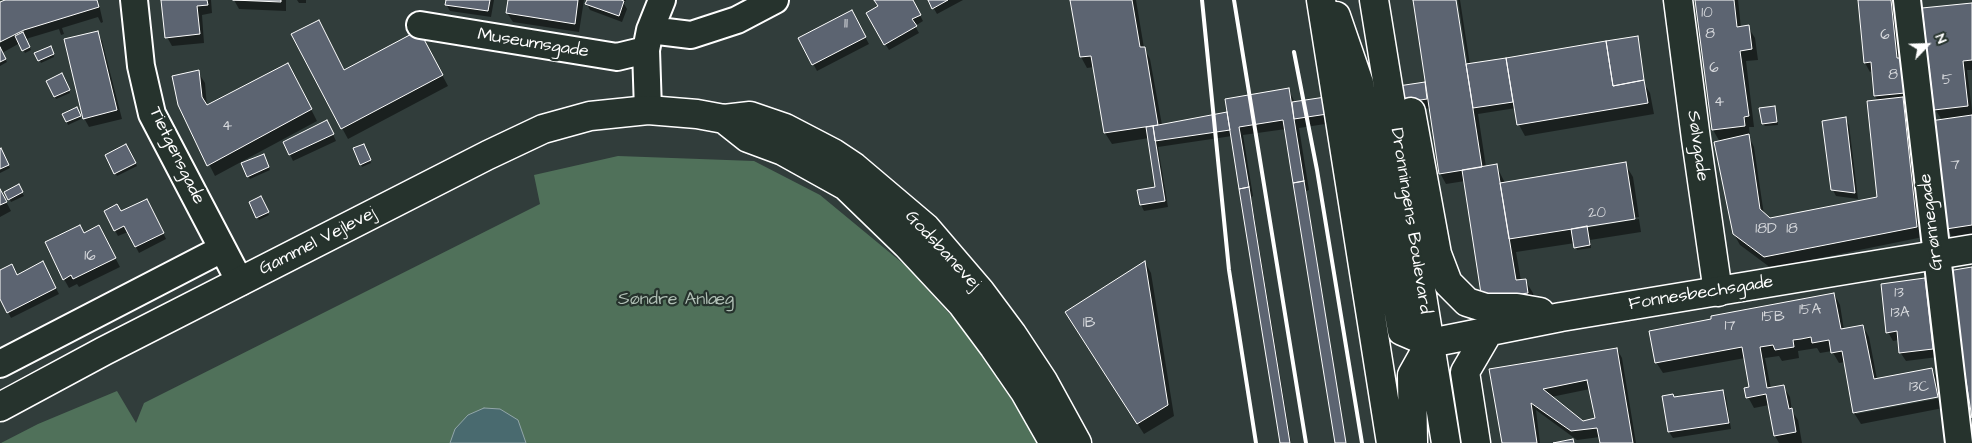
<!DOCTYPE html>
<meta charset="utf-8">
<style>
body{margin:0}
#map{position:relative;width:1972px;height:443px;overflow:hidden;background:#313d3b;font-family:"Architects Daughter",sans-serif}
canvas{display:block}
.north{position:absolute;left:1902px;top:20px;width:50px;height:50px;-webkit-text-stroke:4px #26332d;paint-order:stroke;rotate:66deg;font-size:14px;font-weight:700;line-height:20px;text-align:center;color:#fff}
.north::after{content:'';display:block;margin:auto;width:18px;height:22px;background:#fff;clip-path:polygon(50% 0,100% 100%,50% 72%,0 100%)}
</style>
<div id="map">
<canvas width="1972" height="443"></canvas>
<div class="north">N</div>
</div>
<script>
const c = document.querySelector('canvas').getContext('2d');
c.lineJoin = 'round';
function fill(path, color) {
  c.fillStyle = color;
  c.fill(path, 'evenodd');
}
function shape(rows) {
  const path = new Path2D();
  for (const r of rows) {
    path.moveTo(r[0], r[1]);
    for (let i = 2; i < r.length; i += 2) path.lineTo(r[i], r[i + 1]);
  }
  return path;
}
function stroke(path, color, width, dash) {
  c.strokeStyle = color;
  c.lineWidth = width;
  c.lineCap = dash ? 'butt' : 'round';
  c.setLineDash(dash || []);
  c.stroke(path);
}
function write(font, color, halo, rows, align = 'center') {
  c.font = font + ' "Architects Daughter",sans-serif';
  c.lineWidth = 4.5;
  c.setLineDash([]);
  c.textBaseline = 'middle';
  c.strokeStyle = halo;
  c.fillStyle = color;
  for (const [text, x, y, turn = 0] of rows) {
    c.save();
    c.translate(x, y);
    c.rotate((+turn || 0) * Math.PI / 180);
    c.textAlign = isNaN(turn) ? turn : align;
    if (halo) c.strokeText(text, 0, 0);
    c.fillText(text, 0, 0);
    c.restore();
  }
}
fill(shape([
 [618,156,754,161,820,195,906,266,978,345,1038,443,1,443,38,424,117,391,136,423,144,403,540,204,534,175]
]), '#50715a');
const water = shape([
 [484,408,500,409,518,420,526,443,450,443,455,429,468,415,484,408]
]);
fill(water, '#496a6f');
stroke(water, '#92a6a9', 1);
fill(shape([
 [7,0,98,0,103,22,101,23,98,17,62,28,64,34,61,35,59,29,29,38,26,40,31,50,25,53,20,43,2,53,7,62,0,66,0,3],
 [163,0,211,0,212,13,202,15,204,43,172,46,167,37],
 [234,0,286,0,286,11,239,9],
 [297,0,306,0,306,3,299,3],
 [447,0,494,0,491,17,450,11,446,4],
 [510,0,584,0,579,32,513,22,507,13],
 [588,0,626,0,624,4,627,9,622,22,590,10,587,4],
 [876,0,912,0,923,21,915,26,919,33,889,50,867,14,879,7],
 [929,0,963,0,937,14],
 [1072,0,1136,0,1144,48,1150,59,1162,125,1228,113,1289,90,1295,103,1424,83,1427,89,1414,0,1455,0,1465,66,1468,66,1458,0,1460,0,1470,65,1637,37,1645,85,1650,93,1654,114,1525,136,1519,125,1516,108,1478,114,1486,167,1496,165,1505,183,1625,164,1633,177,1639,217,1586,225,1586,228,1639,219,1641,232,1590,240,1591,248,1577,250,1575,243,1516,252,1521,281,1525,280,1533,293,1535,306,1491,313,1465,181,1446,184,1440,173,1430,108,1299,128,1309,190,1306,191,1346,443,1337,443,1286,129,1243,135,1253,196,1251,197,1291,443,1281,443,1232,136,1158,147,1168,207,1144,211,1141,205,1156,188,1149,138,1112,144,1105,133,1094,67,1087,68,1081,57],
 [1696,0,1738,0,1741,28,1748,27,1755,38,1758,60,1746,61,1754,127,1749,127,1750,137,1749,137,1754,147,1764,215,1769,219,1878,198,1878,101,1875,96,1873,71,1870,72,1865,63,1859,0,1897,0,1895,6,1900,59,1909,102,1904,102,1908,109,1923,237,1771,268,1740,245,1734,234,1720,142,1713,130],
 [1972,4,1972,70,1967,70,1972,111,1972,236,1953,239,1947,228,1942,120,1935,109],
 [851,11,869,44,817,71,800,39],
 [97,32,102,41,122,119,89,127,84,118],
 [425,43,448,86,348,139,342,128,344,71],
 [52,50,54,57,41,63,36,53],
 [198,72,205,83,207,107,294,76,317,121,215,176,179,105],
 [64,78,70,93,56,99,48,81],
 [1775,107,1778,125,1765,126,1763,124],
 [76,109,81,119,68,125,64,114],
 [1845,119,1849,125,1858,199,1836,196,1833,190],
 [330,128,336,141,293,161,284,142],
 [126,146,137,166,117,176,106,155],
 [365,148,371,163,362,167,361,164],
 [0,150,10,168,0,173],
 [265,158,270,170,250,179,248,176],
 [18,186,24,196,11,202,6,192],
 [0,190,11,211,0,217],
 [260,198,269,215,259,220,250,203],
 [150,206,166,239,139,253,128,232,118,236,115,230],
 [84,234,104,236,120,267,79,287,77,284,69,288,64,279],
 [1145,262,1151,273,1174,416,1144,434,1073,324],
 [46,269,59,294,11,318,0,296,0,271,17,276],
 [1925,280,1930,289,1938,357,1906,361,1900,352,1899,340,1893,341,1888,332],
 [1834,294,1840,305,1844,330,1863,326,1869,337,1877,379,1932,369,1938,380,1941,396,1856,411,1856,414,1941,398,1943,408,1861,424,1854,413,1845,362,1839,363,1832,351,1820,353,1817,348,1798,351,1799,358,1782,361,1779,356,1765,358,1771,389,1783,386,1790,397,1792,411,1798,420,1802,443,1779,443,1775,436,1769,405,1754,408,1748,397,1751,388,1745,358,1663,373,1656,362],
 [1617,349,1622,358,1636,443,1601,443,1600,437,1577,440,1536,410,1540,443,1503,443,1491,370],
 [1590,389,1596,419,1583,422,1551,397],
 [1723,391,1726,397,1731,429,1673,438,1669,432,1663,397,1674,399]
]), '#0007');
const building = shape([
 [5,0,97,0,99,7,24,30,0,42,0,2,5,0],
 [161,0,207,0,208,5,197,6,200,34,165,38,161,0],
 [233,0,281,0,281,2,233,0],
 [446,0,490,0,488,11,445,5,446,0],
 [508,0,578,0,575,24,506,13,508,0],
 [587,0,621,0,624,1,619,16,585,4,587,0],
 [874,0,913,0,921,15,912,19,917,26,884,45,866,13,878,6,874,0],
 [928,0,948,0,932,9,928,0],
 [1070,0,1132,0,1140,47,1145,47,1158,125,1104,133,1091,56,1080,57,1070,0],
 [1413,0,1456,0,1482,167,1439,174,1413,0],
 [1695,0,1734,0,1737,27,1749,25,1752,49,1740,51,1749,116,1744,117,1745,126,1712,130,1695,0],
 [1858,0,1891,0,1897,58,1901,58,1905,93,1874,96,1871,62,1864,63,1858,0],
 [1972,3,1972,60,1963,61,1968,106,1934,110,1922,8,1972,3],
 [852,10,866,37,812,65,798,38,852,10],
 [319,20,344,70,419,30,443,75,341,129,291,34,319,20],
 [98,31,117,110,83,119,64,39,98,31],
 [23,32,30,47,22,51,15,36,23,32],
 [1638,36,1644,80,1613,86,1606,41,1638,36],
 [1606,41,1613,86,1644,80,1648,103,1517,125,1506,58,1606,41],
 [51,46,54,54,38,61,34,53,51,46],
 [0,47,6,59,0,62,0,47],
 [1506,58,1513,102,1473,108,1466,64,1506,58],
 [288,63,312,109,207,166,178,105,172,76,199,70,202,97,207,105,288,63],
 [62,73,70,90,54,97,46,81,62,73],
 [1425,82,1427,99,1294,119,1292,102,1425,82],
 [1289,88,1304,181,1293,183,1283,120,1239,127,1249,187,1239,189,1225,99,1289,88],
 [1903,97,1917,227,1764,257,1733,234,1714,142,1749,134,1760,209,1770,218,1877,197,1867,101,1903,97],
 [1775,106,1777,122,1762,124,1759,108,1775,106],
 [77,107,81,116,66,122,62,114,77,107],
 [1227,112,1230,130,1155,141,1153,126,1227,112],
 [1972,115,1972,225,1946,229,1930,121,1972,115],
 [1846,117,1855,193,1831,190,1822,121,1846,117],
 [327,120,334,134,289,155,283,142,327,120],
 [1153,126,1165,201,1140,205,1137,190,1155,187,1146,127,1153,126],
 [126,144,136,163,114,174,105,155,126,144],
 [364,144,371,160,360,165,353,148,364,144],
 [1,148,9,165,0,169,0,149,1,148],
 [264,154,269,167,247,177,241,163,264,154],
 [1626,162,1635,219,1509,239,1500,183,1626,162],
 [1497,164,1516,280,1526,279,1528,293,1482,300,1462,170,1497,164],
 [1304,181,1346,443,1335,443,1293,183,1304,181],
 [19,184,23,192,8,200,4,192,19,184],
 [1249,187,1254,220,1290,443,1280,443,1239,189,1249,187],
 [0,189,7,202,0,205,0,189],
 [261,196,269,212,256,218,249,202,261,196],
 [147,199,164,233,135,247,124,226,114,231,104,211,117,204,121,211,147,199],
 [80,225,84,233,99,225,116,258,73,279,71,275,63,280,45,242,80,225],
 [1587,226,1590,245,1574,248,1571,229,1587,226],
 [43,261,56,288,7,313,0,299,0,270,12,264,17,275,43,261],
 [1145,261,1168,405,1137,424,1065,312,1145,261],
 [1972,267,1972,418,1948,271,1972,267],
 [1925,278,1933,349,1899,353,1897,331,1886,333,1881,284,1925,278],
 [1834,293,1841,329,1863,325,1874,379,1932,368,1938,397,1853,413,1842,351,1831,353,1829,340,1812,343,1811,337,1801,339,1793,340,1794,347,1775,350,1773,345,1760,347,1767,388,1784,385,1789,409,1792,408,1796,432,1774,436,1766,394,1746,398,1744,388,1749,387,1742,347,1655,363,1649,331,1711,319,1711,316,1834,293],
 [1617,348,1633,443,1600,443,1597,428,1571,431,1531,403,1537,443,1502,443,1489,369,1617,348],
 [1587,380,1595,418,1583,421,1543,389,1587,380],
 [1723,390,1729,423,1668,432,1662,396,1673,394,1674,397,1723,390],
 [1573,439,1574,443,1553,443,1573,439]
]);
fill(building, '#5c6471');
stroke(building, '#fff', 1);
const minor = shape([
 [134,0,141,66,152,114,240,282],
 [1907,0,1959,443],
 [420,25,617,57,646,50],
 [650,30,691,35,737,20,775,0],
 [648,110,646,50,650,30,662,0],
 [0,364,222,249]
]);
const tertiary = shape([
 [1678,0,1696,139,1718,292],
 [724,119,748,138,783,151,846,186,907,245,962,304,994,347,1025,392,1054,443],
 [0,407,104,351,488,155,543,129,590,116,648,110,697,114,724,119,750,116,785,128,833,153,854,167,926,228,980,291,1012,334,1043,381,1077,443]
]);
const secondary = shape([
 [1321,0,1391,443],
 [1374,0,1446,443],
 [1336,16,1359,83,1402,331,1430,343],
 [1411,112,1437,254,1448,283,1467,302,1486,308,1517,308,1540,312],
 [1430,343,1561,317,1972,249],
 [1413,443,1412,375,1430,343],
 [1476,443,1465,372,1489,331]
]);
stroke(minor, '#fff', 30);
stroke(tertiary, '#fff', 31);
stroke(secondary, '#fff', 31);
stroke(minor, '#26332d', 26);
stroke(tertiary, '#26332d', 28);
stroke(secondary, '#26332d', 28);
stroke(shape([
 [1202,0,1229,270,1256,443],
 [1234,0,1306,443],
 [1294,52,1317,170,1362,443]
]), '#fff', 4);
write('15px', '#d6d8dc', null, [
 ["10",1707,14],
 ["11",846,25],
 ["8",1710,35],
 ["6",1885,36],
 ["6",1714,69],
 ["8",1893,76],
 ["5",1947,81],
 ["4",1719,103],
 ["4",227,127],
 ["7",1955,166],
 ["20",1597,214],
 ["18D",1766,230],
 ["18",1792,230],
 ["16",90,257],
 ["13",1899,294],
 ["15A",1810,311],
 ["13A",1900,314],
 ["15B",1773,318],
 ["1B",1089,324],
 ["17",1730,327],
 ["13C",1919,388]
]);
write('18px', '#fff', '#26332d', [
 ["Museumsgade",533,44,9],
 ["Sølvgade",1697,146,82],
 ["Tietgensgade",176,156,64],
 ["Dronningens Boulevard",1410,221,81],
 ["Grønnegade",1932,222,-97],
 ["Gammel Vejlevej",318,242,-27],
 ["Godsbanevej",942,251,47],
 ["Fonnesbechsgade",1701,294,-9]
]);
write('18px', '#b0bfb5', '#26332d', [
 ["Søndre Anlæg",676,300]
]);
</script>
